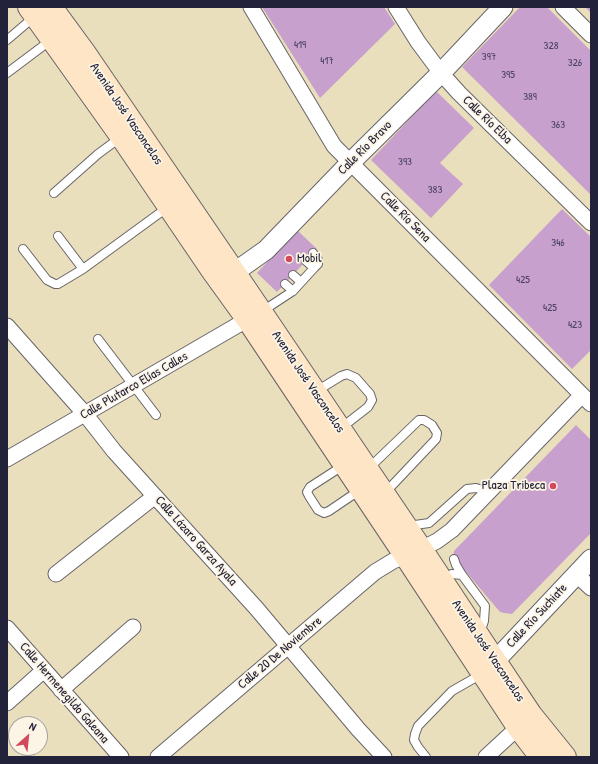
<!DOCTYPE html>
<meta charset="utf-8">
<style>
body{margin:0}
#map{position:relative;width:598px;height:764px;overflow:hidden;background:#eadfbc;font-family:"Patrick Hand",sans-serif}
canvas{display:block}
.frame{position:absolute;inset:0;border:8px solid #22223b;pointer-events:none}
.north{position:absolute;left:8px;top:716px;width:40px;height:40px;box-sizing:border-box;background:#fcf5e5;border:1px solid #a5a1a1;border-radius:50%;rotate:27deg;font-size:11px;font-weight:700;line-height:16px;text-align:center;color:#22223b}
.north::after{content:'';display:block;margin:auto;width:14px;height:18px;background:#d1495b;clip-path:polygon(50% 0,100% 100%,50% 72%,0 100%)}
</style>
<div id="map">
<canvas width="598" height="764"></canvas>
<div class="frame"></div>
<div class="north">N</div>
</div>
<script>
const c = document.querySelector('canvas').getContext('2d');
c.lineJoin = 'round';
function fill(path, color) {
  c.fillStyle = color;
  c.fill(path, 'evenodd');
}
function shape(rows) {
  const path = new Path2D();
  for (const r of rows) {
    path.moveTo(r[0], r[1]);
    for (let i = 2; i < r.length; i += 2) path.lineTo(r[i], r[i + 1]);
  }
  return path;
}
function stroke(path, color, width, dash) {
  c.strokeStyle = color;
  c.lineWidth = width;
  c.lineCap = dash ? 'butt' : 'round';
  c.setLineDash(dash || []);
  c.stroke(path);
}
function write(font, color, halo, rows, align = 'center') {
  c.font = font + ' "Patrick Hand",sans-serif';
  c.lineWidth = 3.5;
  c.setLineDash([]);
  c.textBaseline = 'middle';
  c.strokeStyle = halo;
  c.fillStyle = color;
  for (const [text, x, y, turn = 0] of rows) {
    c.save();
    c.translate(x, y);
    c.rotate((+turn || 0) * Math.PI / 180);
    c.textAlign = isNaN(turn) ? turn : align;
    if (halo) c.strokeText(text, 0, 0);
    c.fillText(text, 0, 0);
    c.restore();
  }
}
fill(shape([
 [262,7,384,7,395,24,320,98],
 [520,7,547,7,591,51,591,195,462,67],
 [585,7,591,7,591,13],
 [436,91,474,128,440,163,463,184,431,218,371,160],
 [562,209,591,237,591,350,572,369,489,285],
 [297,230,317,249,277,292,257,273],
 [576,425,591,440,591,533,512,614,504,613,500,612,456,560,453,557,454,551]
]), '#c7a0cd');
const service = shape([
 [7,40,34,17],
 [7,73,51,40],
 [54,193,98,154,121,137],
 [58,236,83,269],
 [23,249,47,280,55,284,58,284,83,269,168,207],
 [306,261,314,268],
 [293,275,301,282],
 [285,284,293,291],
 [261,312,293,291,314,268,318,264,318,260,313,253],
 [98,339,156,415],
 [315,392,341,376,347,374,356,378,370,394,372,400,368,407,341,428],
 [344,465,310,487,307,492,309,496,318,510,324,513,329,511,360,490],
 [368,469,419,420,424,420,432,425,437,433,436,439,384,494],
 [408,526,429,523,467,489,476,488,489,492],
 [454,559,456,565,462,575],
 [440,578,452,574,462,575,485,606,484,621,480,633],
 [426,757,418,747,414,740,415,734,418,726,452,691,473,679,482,672]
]);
const minor = shape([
 [251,7,334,146,591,404],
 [396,7,418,42,441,73,459,93,591,223],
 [563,7,591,35],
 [7,326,85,414,114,451,257,609,358,729,384,757],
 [7,459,255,315],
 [56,574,155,496],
 [576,574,591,588],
 [7,628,121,757],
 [61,690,133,627],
 [7,703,44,670],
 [158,757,375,572,393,561,421,549,437,541,452,530,582,395],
 [486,757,525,721]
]);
const tertiary = shape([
 [222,281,266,250,351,162,441,73,503,7],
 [484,670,495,661,591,559]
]);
const secondary = shape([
 [29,7,121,136,212,270,248,320,405,555,518,727,541,757],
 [51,7,84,52,234,272,421,549,495,661,531,715,565,757]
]);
stroke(service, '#686468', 10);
stroke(minor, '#686468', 17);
stroke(tertiary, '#686468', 21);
stroke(secondary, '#686468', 24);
stroke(service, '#fff', 8);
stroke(minor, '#fff', 15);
stroke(tertiary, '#fff', 19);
stroke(secondary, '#fde5c5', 22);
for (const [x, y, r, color] of [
 [289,259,4,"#d1495b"],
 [553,486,4,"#d1495b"]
]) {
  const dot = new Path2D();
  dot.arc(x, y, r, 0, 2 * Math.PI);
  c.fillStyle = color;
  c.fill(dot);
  stroke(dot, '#fcf5e5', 1.5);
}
write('11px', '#4b4260', null, [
 ["419",300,45],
 ["328",551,46],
 ["397",489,57],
 ["417",327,61],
 ["326",575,63],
 ["395",508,75],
 ["389",530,97],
 ["363",558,125],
 ["393",405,162],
 ["383",435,190],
 ["346",558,243],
 ["425",523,280],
 ["425",550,308],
 ["423",575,325]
]);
write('13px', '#22223b', '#fcf5e5', [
 ["Avenida José Vasconcelos",126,114,56],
 ["Calle Río Elba",487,120,44],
 ["Calle Río Bravo",365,148,-45],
 ["Calle Río Sena",405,217,45],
 ["Avenida José Vasconcelos",308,382,56],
 ["Calle Plutarco Elías Calles",134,386,-30],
 ["Calle Lázaro Garza Ayala",196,541,48],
 ["Calle Río Suchiate",537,616,-47],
 ["Avenida José Vasconcelos",488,651,56],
 ["Calle 20 De Noviembre",280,653,-40],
 ["Calle Hermenegildo Galeana",64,693,49]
]);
write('13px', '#22223b', '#fcf5e5', [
 ["Mobil",297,259],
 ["Plaza Tribeca",545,486,"right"]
], 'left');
</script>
